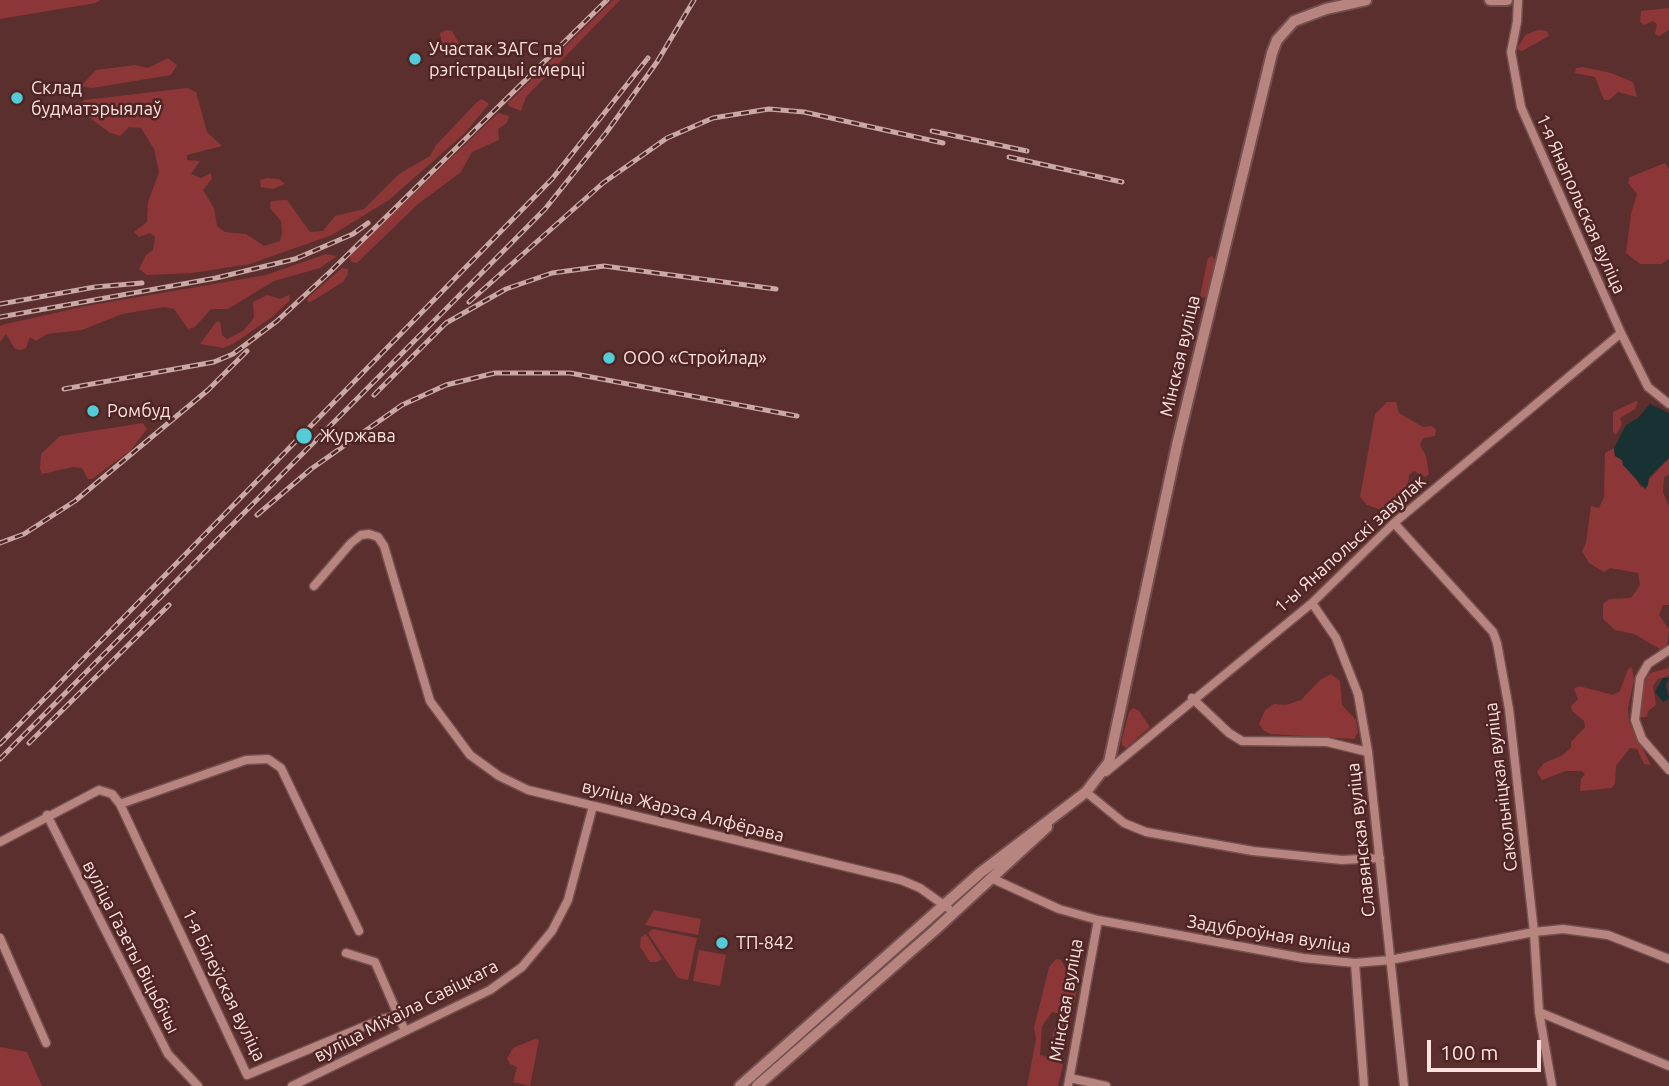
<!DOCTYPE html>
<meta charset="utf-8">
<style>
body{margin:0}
#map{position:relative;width:1669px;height:1086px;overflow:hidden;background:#5b2f2e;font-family:Ubuntu,sans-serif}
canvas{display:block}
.scale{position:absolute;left:1427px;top:1040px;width:114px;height:32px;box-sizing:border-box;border:4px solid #fde1de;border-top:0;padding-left:9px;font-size:21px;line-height:24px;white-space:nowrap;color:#fde1de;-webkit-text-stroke:5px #4f2524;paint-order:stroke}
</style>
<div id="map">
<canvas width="1669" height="1086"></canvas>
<div class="scale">100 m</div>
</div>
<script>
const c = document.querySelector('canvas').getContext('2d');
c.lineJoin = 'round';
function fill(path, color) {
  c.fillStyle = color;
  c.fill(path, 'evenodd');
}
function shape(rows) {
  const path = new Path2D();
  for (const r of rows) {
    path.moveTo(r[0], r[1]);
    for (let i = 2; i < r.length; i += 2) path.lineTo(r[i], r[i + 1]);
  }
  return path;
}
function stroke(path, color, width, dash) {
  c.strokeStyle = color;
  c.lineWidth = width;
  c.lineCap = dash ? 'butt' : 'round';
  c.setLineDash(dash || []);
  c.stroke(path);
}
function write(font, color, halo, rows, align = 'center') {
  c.font = font + ' Ubuntu,sans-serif';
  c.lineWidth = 5;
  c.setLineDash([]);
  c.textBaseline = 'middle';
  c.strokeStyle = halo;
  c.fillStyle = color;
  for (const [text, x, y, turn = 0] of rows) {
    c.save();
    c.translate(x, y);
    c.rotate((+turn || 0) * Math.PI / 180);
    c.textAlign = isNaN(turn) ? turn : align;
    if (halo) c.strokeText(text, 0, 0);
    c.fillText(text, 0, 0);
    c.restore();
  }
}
fill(shape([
 [0,0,100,0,96,3,0,19],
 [613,0,620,0,526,97,521,111,509,106,508,103,520,91],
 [1669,8,1669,30,1659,36,1655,34,1657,24,1653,21,1644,25,1640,22,1641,11],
 [446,30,452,31,459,43,456,55,450,56,443,52,440,33],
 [1538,30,1547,31,1549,36,1522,51,1517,49,1525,35],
 [168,58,177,65,171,75,92,88,81,86,96,70,135,65,148,68],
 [1583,67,1611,73,1633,82,1637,97,1618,92,1609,100,1604,100,1595,77,1575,73,1576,68],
 [187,88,196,92,207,132,222,146,187,155,187,160,200,161,191,174,201,178,211,173,212,179,203,190,214,208,217,226,225,232,246,234,264,246,280,241,282,232,281,221,270,208,271,201,287,200,310,232,323,231,335,216,364,209,399,174,430,156,436,145,477,102,482,99,489,104,465,133,389,200,332,235,250,264,192,273,147,275,139,269,146,255,153,250,155,237,150,233,139,237,134,232,147,222,148,202,159,172,154,149,141,128,129,127,120,136,110,133,85,114,81,103,85,100],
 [498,113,509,116,507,123,498,129,499,140,472,152,461,172,418,204,357,263,351,262,350,256,362,243],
 [1665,163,1669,169,1669,259,1661,264,1640,264,1626,253,1631,214,1637,194,1628,183,1630,177],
 [267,178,279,179,285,184,273,189,261,187,260,180],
 [326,254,337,256,320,268,274,281,228,309,211,309,195,327,188,329,174,309,164,307,122,314,82,330,47,334,36,341,30,337,26,348,21,350,15,349,6,334,0,342,0,326,6,324,86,306,266,275],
 [1212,256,1215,259,1206,296,1201,299,1200,296,1208,258],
 [342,268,348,269,348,274,343,282,309,303,307,299,312,294],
 [267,295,280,299,289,295,290,300,272,317,233,344,223,348,200,344,216,322,220,321,222,335,227,339,243,331,254,318,253,302],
 [1636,401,1638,402,1635,409,1620,418,1622,424,1616,435,1613,432,1613,412],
 [1387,402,1396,402,1399,413,1423,427,1432,426,1436,430,1435,436,1423,438,1420,445,1426,456,1429,474,1425,477,1414,471,1409,475,1407,503,1402,510,1392,514,1367,505,1360,497,1375,414],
 [143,423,147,429,130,451,92,479,88,479,82,468,73,467,42,474,40,469,41,454,60,436],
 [1614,448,1615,456,1622,460,1623,465,1634,474,1641,488,1669,458,1669,475,1664,477,1663,492,1669,506,1669,605,1663,605,1659,615,1669,629,1667,648,1660,649,1634,634,1615,630,1603,619,1603,604,1609,599,1631,598,1640,585,1638,573,1610,568,1604,572,1589,563,1582,551,1586,543,1591,506,1599,508,1604,497,1605,453],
 [1632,667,1634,680,1628,708,1629,722,1651,765,1644,764,1637,749,1630,748,1616,766,1615,783,1612,788,1580,791,1581,779,1585,774,1582,771,1566,771,1542,780,1537,772,1544,763,1561,756,1571,748,1571,742,1585,727,1584,721,1572,711,1571,706,1578,699,1574,689,1579,686,1613,695,1620,691,1628,669],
 [1669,668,1669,676,1658,679,1653,686,1656,705,1648,711,1647,717,1640,717,1639,699,1645,681,1650,673],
 [1331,674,1340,681,1342,705,1356,720,1358,732,1354,739,1271,734,1264,731,1259,724,1265,710,1274,704,1286,705,1301,700,1320,680],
 [1133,708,1139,711,1150,727,1126,748,1122,745,1122,739,1129,712],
 [654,910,701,919,698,935,645,925],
 [653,929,697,938,688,980,678,978,648,933],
 [646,934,662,959,657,962,650,962,640,947,641,937],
 [699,950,726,955,720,986,693,981],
 [1056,959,1061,960,1077,989,1069,1030,1059,1037,1052,1036,1058,1021,1067,1020,1065,1015,1052,1012,1042,1026,1040,1055,1059,1060,1063,1065,1058,1086,1027,1086,1036,1039,1034,1028,1049,967],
 [535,1039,539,1040,530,1086,513,1082,517,1067,510,1064,507,1059,513,1048],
 [0,1047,27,1052,42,1086,0,1086]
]), '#8d3637');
fill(shape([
 [1650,404,1669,413,1669,458,1649,477,1648,485,1645,489,1623,465,1622,460,1615,456,1614,448,1626,425,1638,418],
 [1663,678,1669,678,1666,685,1669,699,1663,702,1655,692]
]), '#183133');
const street = shape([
 [1518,0,1517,22,1511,52,1521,107,1621,333,1648,387,1669,404],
 [1394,523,1493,632,1497,643,1509,709,1534,932,1539,1012,1552,1086],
 [314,586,351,543,361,535,369,534,378,537,384,546,430,701,470,755,499,776,528,790,901,880,920,888,948,908],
 [1312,603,1336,638,1358,694,1368,752,1404,1086],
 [1669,650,1648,664,1640,678,1635,720,1642,739,1669,770],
 [1192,698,1229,733,1242,741,1327,742,1368,752],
 [1106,772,1312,603,1394,523,1621,333],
 [1086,792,1124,823,1146,832,1253,851,1342,860,1380,858],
 [120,804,246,760,268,759,281,768,359,931],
 [47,815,168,1054,198,1086],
 [0,842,99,790,112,794,120,804,247,1075,382,1019,398,1016],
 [991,878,1059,909,1098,920,1303,958,1355,963,1390,960,1534,932,1563,929,1608,935,1669,959],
 [0,938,46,1043],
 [346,953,375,962,405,1031],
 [1355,963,1364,1086],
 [1539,1012,1669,1066],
 [1070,1078,1106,1086],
 [292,1086,490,990,522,967,552,931,568,900,593,806],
 [1068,1086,1098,920]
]);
const secondary = shape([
 [1490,0,1507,0],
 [740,1086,980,873,1086,792,1109,762,1177,445,1272,53,1277,40,1294,21,1326,9,1366,0],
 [757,1086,935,930,1047,827]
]);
stroke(street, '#734f4d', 11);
stroke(secondary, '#734f4d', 14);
stroke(street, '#b78480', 8);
stroke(secondary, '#b78480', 10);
const rail = shape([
 [932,131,1027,151],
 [1009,157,1122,182],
 [469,302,603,183,667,138,713,118,769,109,804,112,943,143],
 [0,304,95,287,142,283],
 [0,317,216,278,295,259,353,234,368,223],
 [64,389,214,362,233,354,277,321,331,271,607,0],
 [374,395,446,323,506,289,552,273,604,266,776,289],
 [257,515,311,469,402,405,446,385,495,373,570,373,797,416],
 [0,543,24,534,75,501,208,390,247,351],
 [29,743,169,605],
 [0,744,552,179,648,58],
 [0,759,545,209,606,133,657,62,694,0]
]);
stroke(rail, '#c9a8a5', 5);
stroke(rail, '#4f2524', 2.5, [8]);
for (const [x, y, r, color] of [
 [415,59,7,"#52ccd6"],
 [17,98,7,"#52ccd6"],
 [609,358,7,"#52ccd6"],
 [93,411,7,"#52ccd6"],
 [304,436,9,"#52ccd6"],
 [722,943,7,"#52ccd6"]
]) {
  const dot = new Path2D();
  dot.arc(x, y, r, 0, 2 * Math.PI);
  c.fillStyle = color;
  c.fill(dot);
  stroke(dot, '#4f2524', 2.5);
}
write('18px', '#fde1de', '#4f2524', [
 ["Участак ЗАГС па",429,49],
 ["рэгістрацыі смерці",429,70],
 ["Склад",31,88],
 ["будматэрыялаў",31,109],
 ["ООО «Стройлад»",623,358],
 ["Ромбуд",107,411],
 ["Журжава",320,436],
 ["ТП-842",736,943]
], 'left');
write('18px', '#fde1de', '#4f2524', [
 ["1-я Янапольская вуліца",1581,204,66],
 ["Мінская вуліца",1180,356,-77],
 ["1-ы Янапольскі завулак",1350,544,-42],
 ["Сакольніцкая вуліца",1501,787,-97],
 ["вуліца Жарэса Алфёрава",683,811,14],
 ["Славянская вуліца",1361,840,-96],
 ["Задуброўная вуліца",1269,934,9],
 ["вуліца Газеты Віцьбічы",131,947,63],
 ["1-я Білеўская вуліца",224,985,64],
 ["Мінская вуліца",1066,1000,-80],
 ["вуліца Міхаіла Савіцкага",406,1011,-27]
]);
</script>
